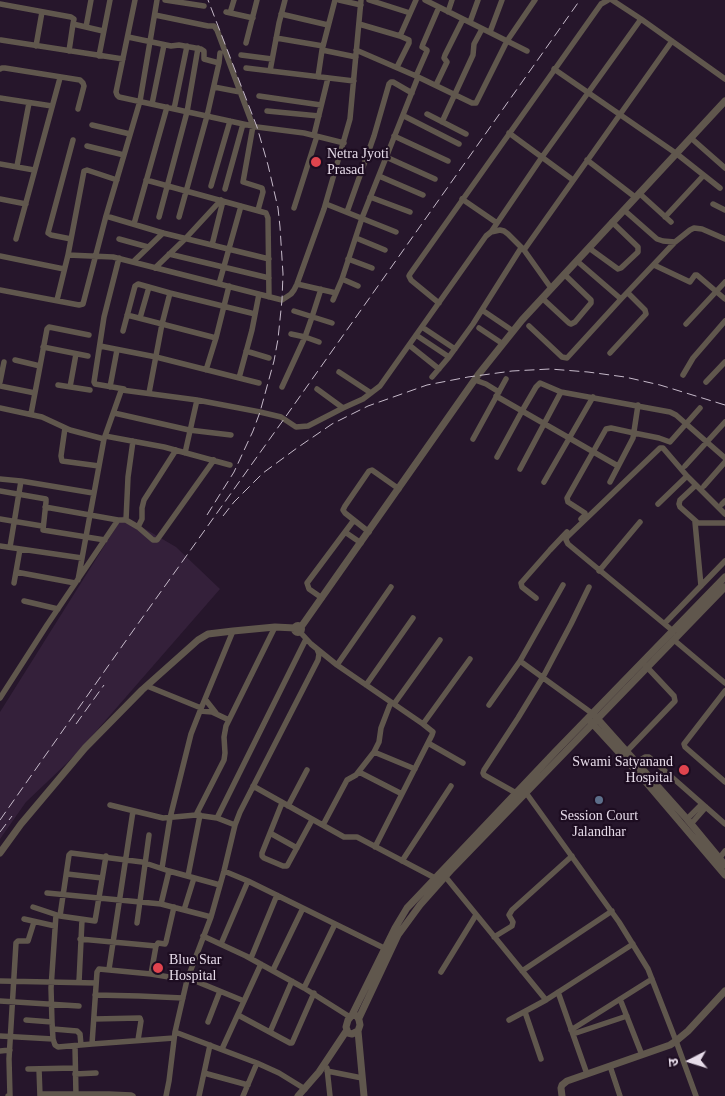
<!DOCTYPE html>
<meta charset="utf-8">
<style>
body{margin:0}
#map{position:relative;width:725px;height:1096px;overflow:hidden;background:#26162b;font-family:Georgia,"Noto Sans Devanagari",serif}
canvas{display:block}
.north{position:absolute;left:665px;top:1036px;width:50px;height:50px;-webkit-text-stroke:4px #1d0d21;paint-order:stroke;rotate:265deg;font-size:14px;font-weight:700;line-height:20px;text-align:center;color:#e6dbe9}
.north::after{content:'';display:block;margin:auto;width:18px;height:22px;background:#e6dbe9;clip-path:polygon(50% 0,100% 100%,50% 72%,0 100%)}
</style>
<div id="map">
<canvas width="725" height="1096"></canvas>
<div class="north">उ</div>
</div>
<script>
const c = document.querySelector('canvas').getContext('2d');
c.lineJoin = 'round';
function fill(path, color) {
  c.fillStyle = color;
  c.fill(path, 'evenodd');
}
function shape(rows) {
  const path = new Path2D();
  for (const r of rows) {
    if (r.length === 3) {
      path.moveTo(r[0] + r[2], r[1]);
      path.arc(r[0], r[1], r[2], 0, 2 * Math.PI);
      continue;
    }
    path.moveTo(r[0], r[1]);
    for (let i = 2; i < r.length; i += 2) path.lineTo(r[i], r[i + 1]);
  }
  return path;
}
function stroke(path, color, width, dash) {
  c.strokeStyle = color;
  c.lineWidth = width;
  c.lineCap = dash ? 'butt' : 'round';
  c.setLineDash(dash || []);
  c.stroke(path);
}
function write(font, color, halo, rows, align = 'center') {
  c.font = font + ' Georgia,serif';
  c.lineWidth = 4.5;
  c.setLineDash([]);
  c.textBaseline = 'middle';
  c.strokeStyle = halo;
  c.fillStyle = color;
  for (const [text, x, y, turn = 0] of rows) {
    c.save();
    c.translate(x, y);
    c.rotate((+turn || 0) * Math.PI / 180);
    c.textAlign = isNaN(turn) ? turn : align;
    if (halo) c.strokeText(text, 0, 0);
    c.fillText(text, 0, 0);
    c.restore();
  }
}
fill(shape([
 [123,516,176,547,220,589,85,744,67,763,26,802,0,839,0,712]
]), '#34203a');
stroke(shape([
 [135,0,116,92,117,95,119,97,257,127,304,133,344,143],
 [165,0,204,6],
 [339,0,361,5],
 [369,0,410,13],
 [425,0,527,51],
 [612,0,641,19,725,79],
 [0,4,71,17,74,19,73,24,103,31],
 [226,12,253,18],
 [448,12,452,0],
 [230,13,234,0],
 [281,14,328,25],
 [155,15,208,26,214,26,217,30,253,126,243,182,262,188,263,192,258,210],
 [470,22,478,0],
 [359,24,400,36,409,40,409,43,397,67],
 [86,27,91,0],
 [490,32,502,0],
 [400,36,416,0],
 [128,37,171,46,179,45,201,49,204,51,204,59,219,63],
 [276,38,323,46],
 [1,40,123,59],
 [246,43,257,0],
 [36,46,42,12],
 [322,50,356,57],
 [356,50,416,76,472,103,476,103,507,41,535,0],
 [69,51,73,24],
 [241,55,272,59],
 [99,56,110,0],
 [246,68,354,81],
 [0,69,2,68,5,68,80,80,83,83,84,86,78,109],
 [554,69,677,154,720,188],
 [270,71,279,23,285,0],
 [416,76,427,51,427,50,422,47,423,44,439,7],
 [318,77,322,50,335,0],
 [436,85,447,62,444,58,445,55,463,19],
 [214,87,240,92],
 [259,96,321,105],
 [0,98,52,106],
 [152,104,164,45],
 [174,109,187,46],
 [267,111,319,116],
 [427,114,466,134],
 [404,116,459,144],
 [442,122,473,55,474,44,482,29],
 [92,125,130,134],
 [509,133,573,180],
 [314,135,328,78],
 [394,136,448,161],
 [691,138,725,168],
 [87,146,124,155],
 [386,157,435,179],
 [587,160,635,197],
 [0,164,34,170],
 [17,166,29,103],
 [379,176,423,195],
 [146,180,266,213,268,218,269,297],
 [211,186,230,121],
 [225,189,243,124],
 [639,193,671,222],
 [370,197,410,212],
 [0,199,26,204],
 [462,199,497,223],
 [326,204,396,232],
 [713,204,725,210],
 [294,208,317,136],
 [624,210,657,239,663,241,675,242],
 [347,212,374,136,389,84,391,82,393,82,412,93],
 [106,216,163,233,269,259],
 [159,217,187,112,198,48],
 [179,217,207,116,219,63,220,53],
 [665,217,703,176],
 [134,224,167,107],
 [491,232,542,157,641,19],
 [356,238,385,250],
 [16,239,60,78],
 [71,239,51,235,48,233,73,140],
 [119,239,148,247],
 [212,245,223,201],
 [589,248,618,269,621,268,638,252,638,247,612,222],
 [524,250,672,41],
 [169,254,269,278],
 [68,255,84,171,87,170,117,180],
 [0,256,64,269],
 [119,258,104,317,94,382,95,384,124,389],
 [348,259,372,268],
 [577,261,621,299],
 [133,262,163,233],
 [654,265,690,282,695,275,697,275,725,299],
 [155,268,185,239,221,200],
 [342,279,358,286],
 [219,284,241,206],
 [297,284,336,293],
 [0,290,79,305,83,304,106,216,140,101,157,0],
 [542,298,569,323,571,324,575,322,591,303,591,300,564,274],
 [57,300,68,255,113,257,282,300,291,294,294,290,297,284,324,209,350,119,361,0],
 [333,300,342,279,362,218,418,77],
 [439,303,411,280,409,276,410,274,601,4,608,0],
 [482,310,513,331],
 [294,311,332,323],
 [127,315,162,324,216,338],
 [140,318,149,287],
 [686,324,725,282],
 [529,326,562,357,567,358,621,299,675,242,690,230,694,228,702,229,725,239],
 [422,327,455,349],
 [479,328,503,344],
 [123,331,135,286,138,284,170,293,255,314],
 [291,334,305,337,319,342],
 [416,335,449,357],
 [409,345,439,369],
 [100,346,156,357,259,383],
 [43,347,88,356],
 [246,351,269,358],
 [610,353,646,314,645,310,628,293],
 [15,360,40,366],
 [206,370,216,338,229,286],
 [339,372,371,393],
 [683,375,693,358,725,321],
 [432,377,449,357,473,324,521,248],
 [239,378,252,330,259,294],
 [475,380,486,384,499,392],
 [0,382,4,362],
 [706,382,725,362],
 [58,385,90,390],
 [0,386,35,393],
 [70,387,76,354],
 [110,387,117,350],
 [282,387,305,337,312,317,321,289],
 [317,389,343,408],
 [149,393,162,324,170,293],
 [496,396,618,466],
 [0,408,42,417,70,430,104,439],
 [114,413,189,430,231,435],
 [31,414,47,329,49,327,89,335],
 [65,428,61,456,62,461,99,466],
 [105,436,164,447,230,465],
 [473,439,506,379],
 [185,453,197,400],
 [497,457,522,411,536,387,540,383,561,392,670,412,676,415,725,458],
 [685,466,725,422],
 [520,469,561,392],
 [0,479,21,481],
 [544,482,593,397],
 [610,482,633,438,638,405],
 [696,485,680,500,679,504,680,507,698,523,725,523],
 [704,486,725,462],
 [0,491,46,499,46,502,43,530,105,540],
 [658,504,687,476],
 [722,504,725,501],
 [45,507,118,520],
 [0,519,42,526],
 [581,519,585,515,585,513,568,502,567,498,606,429,611,428,634,433,659,438,670,442,700,408],
 [126,520,128,477,133,441],
 [695,522,701,586],
 [138,527,142,519,142,508,144,500,176,450],
 [345,532,361,543],
 [369,532,345,513,343,510,345,506,369,471,372,470,399,489],
 [0,546,82,558],
 [10,547,21,481,93,493],
 [599,571,640,522],
 [16,572,75,583],
 [78,580,104,439,121,391,122,390,197,400,260,412,281,417,296,427,308,426,343,408,363,399,380,386,486,236,491,232,500,230,504,231,508,234,524,250,551,288],
 [14,583,20,549],
 [322,598,309,589,307,583,354,520],
 [536,598,522,587,521,583,550,550,567,532],
 [24,601,58,609],
 [665,623,725,561],
 [673,631,568,544,566,540,567,537,660,448,663,448,687,476,725,514],
 [300,632,311,644,337,665,423,724,433,732,432,735,375,847],
 [674,640,725,683],
 [520,661,593,714],
 [337,665,391,587],
 [366,685,413,618],
 [147,686,201,708],
 [725,691,684,744,685,747,725,782],
 [0,698,47,625,118,520,126,520,138,527,153,540,157,540,214,460],
 [205,699,216,713],
 [394,704,440,640],
 [489,705,520,661,563,585],
 [200,711,212,712,229,720],
 [423,724,470,659],
 [428,743,463,763],
 [627,751,675,701,674,696,645,665],
 [374,752,415,769],
 [637,762,645,757,649,757,725,824],
 [359,772,402,794],
 [253,786,344,837,357,837,435,878,438,881],
 [524,790,619,922,648,969,676,1041,696,1096],
 [516,793,484,775,483,773,484,770,518,718,543,677,571,624,589,587],
 [282,803,262,853,262,856,264,858,283,866,287,866,312,820],
 [110,805,163,818,196,815,217,818],
 [288,806,307,770],
 [196,815,224,760,225,753,224,737,226,726,275,627],
 [687,819,702,804],
 [691,824,706,807],
 [235,825,217,818,306,639],
 [323,825,347,780,356,775,374,752,379,742,381,728,391,702],
 [270,833,297,848],
 [718,860,725,851],
 [402,861,451,786],
 [162,868,170,818,191,734,200,711,233,631],
 [224,871,248,881,388,950],
 [67,874,102,878],
 [444,875,546,1000],
 [188,876,200,815],
 [47,893,161,904,211,917],
 [161,904,169,871],
 [33,907,60,916,95,921,106,856],
 [184,910,194,878],
 [56,915,51,988,52,1022,53,1039,55,1045,58,1047,92,1044,174,1038],
 [60,916,69,855,71,853,142,862,169,871,220,885],
 [24,919,55,926],
 [137,923,149,835],
 [203,936,246,956,304,988,350,1017],
 [494,937,512,926,513,922,509,915,512,910,572,856],
 [80,939,156,946],
 [221,944,248,881],
 [251,958,277,895],
 [109,969,133,811],
 [273,970,303,908],
 [522,971,612,911],
 [441,972,476,915],
 [151,974,156,946,158,943,165,944,166,942,174,907],
 [188,978,244,1001],
 [0,981,96,983],
 [79,982,82,920],
 [304,988,335,924],
 [558,992,587,1074],
 [95,995,139,996,183,998],
 [620,999,642,1055],
 [0,1001,79,1006],
 [525,1012,541,1059],
 [238,1015,290,1043,292,1043,314,993],
 [94,1019,140,1018,141,1021,138,1040],
 [26,1020,52,1022],
 [509,1020,546,1000,633,944],
 [208,1022,220,991],
 [53,1029,77,1031,80,1034,81,1045],
 [571,1030,652,979],
 [175,1032,257,1063,279,1073,305,1089],
 [270,1032,292,981],
 [573,1034,627,1016],
 [0,1036,53,1039],
 [92,1044,97,972,99,969,151,974,187,980],
 [75,1046,76,1096],
 [222,1049,261,964],
 [0,1051,10,1050],
 [610,1066,620,1096],
 [327,1068,330,1096],
 [28,1069,75,1068],
 [39,1069,40,1096],
 [327,1071,362,1078],
 [204,1073,248,1085],
 [75,1074,96,1073],
 [40,1094,109,1094,131,1095,133,1096],
 [8,1096,10,1096,9,1059,16,943,18,941,28,941,34,922],
 [166,1096,169,1081,175,1032,187,980,211,917,224,871,235,825,240,812,318,660,319,654,317,649],
 [199,1096,210,1045],
 [243,1096,257,1063]
]), '#60574d', 5.5);
stroke(shape([
 [298,629,3.5],
 [301,627,478,375,522,320,725,101],
 [595,716,687,819,725,865],
 [590,721,645,781,725,875],
 [0,853,21,824,85,748,142,690,198,640,208,634,233,631,275,627,295,628],
 [352,1015,395,928,407,908,555,752,725,577],
 [359,1018,398,935,420,905,452,869,725,587],
 [358,1031,352,1034,348,1033,346,1027,348,1020,352,1015,357,1016,359,1020,360,1025,358,1031,364,1096],
 [298,1096,319,1072,347,1030],
 [562,1096,561,1088,562,1085,567,1081,670,1045,676,1041,688,1031,725,991]
]), '#60574d', 7);
stroke(shape([
 [207,515,234,472,253,431,260,412,274,361,278,339,282,300,283,274,280,227,278,208,268,165,257,127,208,0],
 [223,516,234,502,263,473,297,448,332,424,368,406,427,385,468,377,512,371,550,369,588,372,625,377,660,385,725,405],
 [76,724,104,685],
 [0,820,125,642,284,419,580,0],
 [0,832,12,816]
]), '#c6baca', 1, [10, 5]);
for (const [x, y, r, color] of [
 [316,162,6,"#e0444e"],
 [684,770,6,"#e0444e"],
 [599,800,5,"#5c6f8a"],
 [158,968,6,"#e0444e"]
]) {
  const dot = new Path2D();
  dot.arc(x, y, r, 0, 2 * Math.PI);
  c.fillStyle = color;
  c.fill(dot);
  stroke(dot, '#1d0d21', 2);
}
write('14px', '#e6dbe9', '#1d0d21', [
 ["Netra Jyoti",327,154],
 ["Prasad",327,170],
 ["Swami Satyanand",673,762,"right"],
 ["Hospital",673,778,"right"],
 ["Session Court",599,816,"center"],
 ["Jalandhar",599,832,"center"],
 ["Blue Star",169,960],
 ["Hospital",169,976]
], 'left');
</script>
